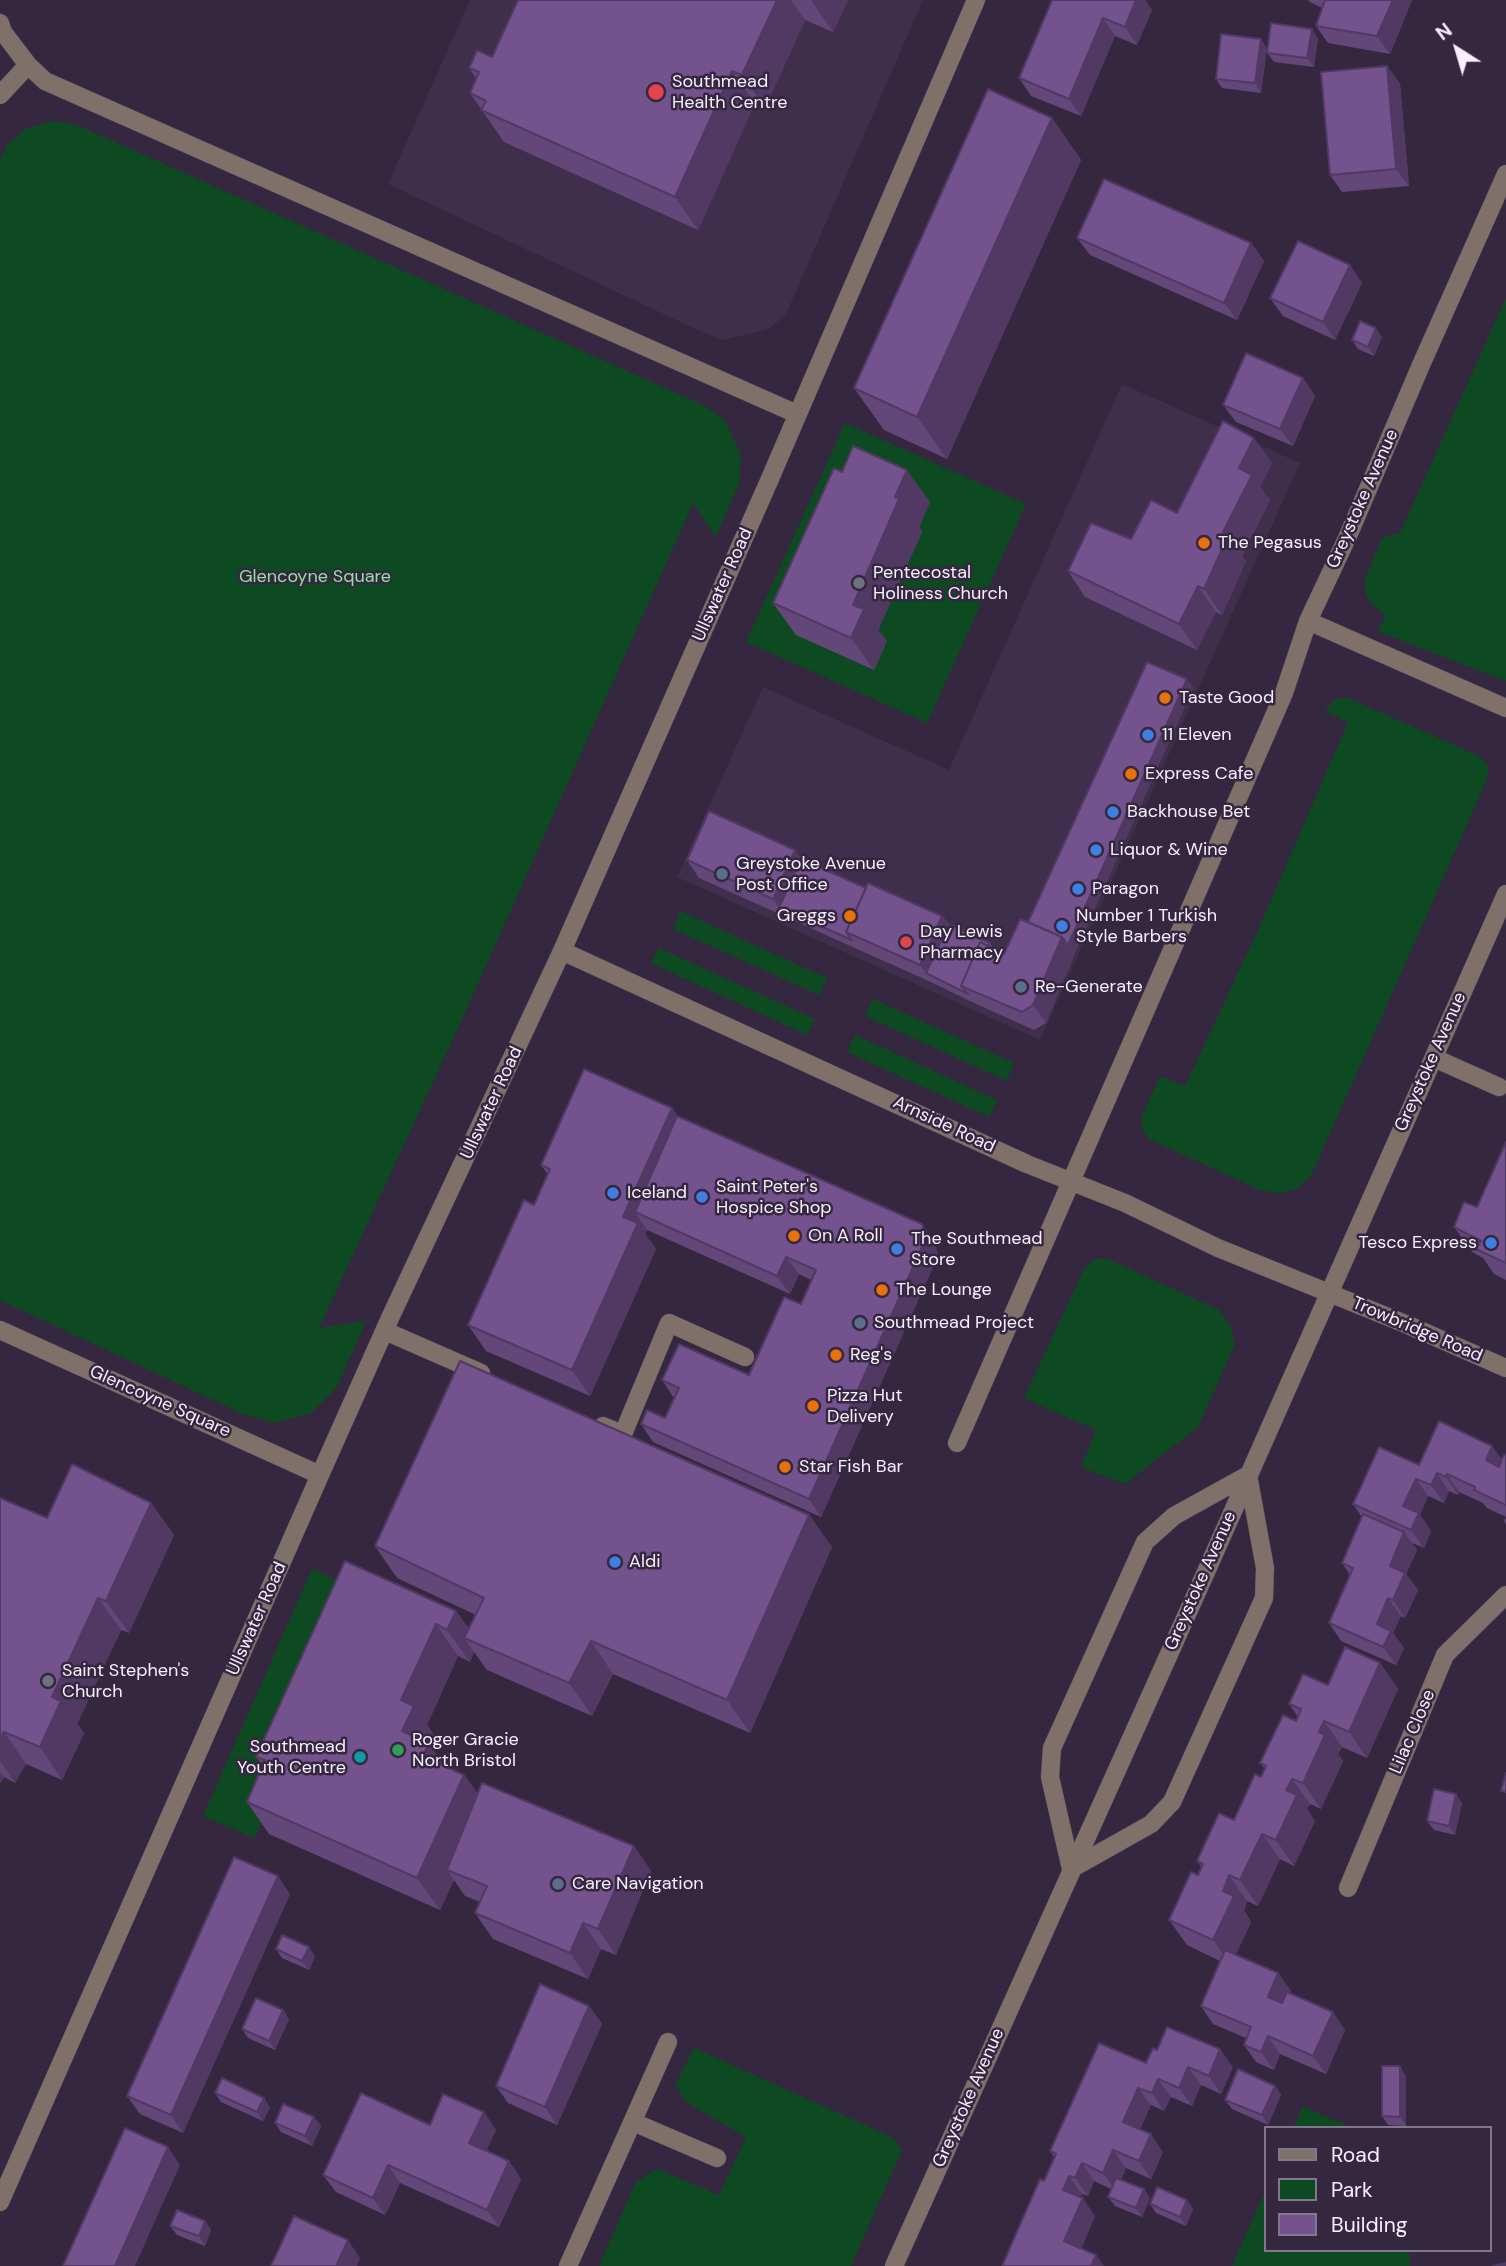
<!DOCTYPE html>
<style>
body{margin:0}
#map{position:relative;width:1506px;height:2266px;overflow:hidden;background:#35273f;font-family:"DM Sans",sans-serif}
canvas{display:block}
.legend{position:absolute;left:1264px;top:2126px;width:228px;height:126px;box-sizing:border-box;background:#35273f;border:2px solid #83778b;margin:0;padding:9px 12px;list-style:none;font-size:21px;color:#f7eefe}
.legend li{display:flex;align-items:center;gap:14px;height:35px}
.legend b{width:35px;border:2px solid #83778b}
.north{position:absolute;left:1422px;top:14px;width:70px;height:70px;-webkit-text-stroke:5px #35273f;paint-order:stroke;rotate:323deg;font-size:19px;font-weight:700;line-height:28px;text-align:center;color:#f7eefe}
.north::after{content:'';display:block;margin:auto;width:24px;height:32px;background:#f7eefe;clip-path:polygon(50% 0,100% 100%,50% 72%,0 100%)}
</style>
<div id="map">
<canvas width="1506" height="2266"></canvas>
<ul class="legend">
<li><b style="height:9px;background:#7f716a"></b>Road</li>
<li><b style="height:19px;background:#0d4a21"></b>Park</li>
<li><b style="height:19px;background:#74528d"></b>Building</li>
</ul>
<div class="north">N</div>
</div>
<script>
const c = document.querySelector('canvas').getContext('2d');
c.lineJoin = 'round';
function fill(path, color) {
  c.fillStyle = color;
  c.fill(path, 'evenodd');
}
function shape(rows) {
  const path = new Path2D();
  for (const r of rows) {
    path.moveTo(r[0], r[1]);
    for (let i = 2; i < r.length; i += 2) path.lineTo(r[i], r[i + 1]);
  }
  return path;
}
function stroke(path, color, width, dash) {
  c.strokeStyle = color;
  c.lineWidth = width;
  c.lineCap = dash ? 'butt' : 'round';
  c.setLineDash(dash || []);
  c.stroke(path);
}
function write(font, color, halo, rows, align = 'center') {
  c.font = font + ' "DM Sans",sans-serif';
  c.lineWidth = 5;
  c.setLineDash([]);
  c.textBaseline = 'middle';
  c.strokeStyle = halo;
  c.fillStyle = color;
  for (const [text, x, y, turn = 0] of rows) {
    c.save();
    c.translate(x, y);
    c.rotate((+turn || 0) * Math.PI / 180);
    c.textAlign = isNaN(turn) ? turn : align;
    if (halo) c.strokeText(text, 0, 0);
    c.fillText(text, 0, 0);
    c.restore();
  }
}
fill(shape([
 [470,0,923,0,786,314,769,329,723,340,704,333,388,184],
 [1122,384,1300,463,1040,1040,677,877,763,687,949,770]
]), '#402f4c');
fill(shape([
 [51,121,77,125,703,405,725,420,741,455,739,483,716,537,693,503,463,1017,319,1328,366,1321,337,1387,311,1413,274,1423,243,1414,0,1300,0,160,7,145,25,129],
 [1506,298,1506,681,1377,631,1386,616,1373,605,1366,595,1364,582,1382,538,1400,533],
 [845,423,1026,504,927,723,746,642],
 [1348,698,1481,757,1488,767,1487,779,1311,1176,1297,1189,1280,1193,1260,1190,1151,1140,1142,1130,1142,1116,1160,1076,1185,1086,1260,926,1348,722,1325,711,1335,699],
 [680,911,827,978,819,995,673,929],
 [659,948,815,1019,807,1035,651,963],
 [873,999,1014,1063,1007,1081,865,1016],
 [855,1035,997,1100,989,1117,847,1052],
 [1095,1259,1108,1259,1219,1310,1230,1325,1235,1344,1198,1427,1125,1484,1081,1467,1096,1430,1024,1398,1085,1267],
 [312,1569,363,1591,254,1838,203,1816],
 [694,2048,894,2138,902,2150,851,2266,599,2266,636,2182,657,2169,719,2195,746,2137,687,2103,675,2085],
 [1303,2107,1353,2128,1293,2128],
 [1266,2189,1266,2250,1409,2250,1410,2266,1232,2266]
]), '#0d4a21');
const minor = shape([
 [0,23,3,32,28,65],
 [0,95,28,65,45,81,797,414],
 [1308,621,1506,708],
 [562,951,1027,1164,1125,1203,1218,1248,1408,1325,1506,1368],
 [1434,1058,1499,1087],
 [0,1330,320,1475],
 [385,1331,481,1373],
 [603,1426,623,1434,669,1323,745,1357],
 [957,1443,1284,693,1308,621,1348,536,1421,365,1506,174],
 [1071,1869,1050,1777,1052,1748,1145,1542,1174,1516,1248,1475],
 [1071,1869,1151,1824,1172,1802,1264,1598,1265,1568,1248,1475],
 [1348,1888,1445,1655,1506,1595],
 [633,2122,717,2158],
 [0,2202,320,1475,390,1318,562,951,769,481,976,0],
 [568,2266,668,2042],
 [894,2266,1210,1563,1506,894]
]);
stroke(minor, '#50435a', 19);
stroke(minor, '#7f716a', 18);
fill(shape([
 [518,0,848,0,833,32,805,20,765,108,755,103,698,230,504,142,470,93,476,78,469,68,492,57],
 [1052,0,1145,0,1152,10,1137,45,1115,36,1081,116,1031,96,1019,78],
 [1308,0,1412,0,1390,54,1328,43,1316,26,1322,8,1310,2],
 [1318,38,1314,67,1274,62,1267,53],
 [1267,48,1261,93,1222,88,1216,79],
 [1387,66,1400,84,1409,186,1342,192,1330,175],
 [1052,118,1081,160,947,459,884,430,854,388],
 [1077,238,1251,243,1264,261,1237,320,1090,255],
 [1350,265,1362,283,1335,340,1283,316,1270,298],
 [1382,337,1374,356,1358,349,1352,340],
 [1303,378,1315,396,1293,446,1236,422,1223,405],
 [1254,438,1272,463,1260,487,1270,500,1242,556,1246,561,1222,615,1216,612,1197,650,1085,597,1068,571,1131,539,1177,513],
 [842,472,930,502,919,527,922,532,878,630,887,641,874,670,796,635,773,603],
 [1187,679,1193,688,1074,955,1046,1023,1034,1030,974,1003,933,983,699,878,687,860,795,850,801,859,866,888,942,916,949,924,990,943,994,949,1004,954,1028,922],
 [677,1116,935,1242,938,1256,821,1517,653,1442,641,1424,665,1418,674,1398,662,1380,749,1375,801,1304,811,1280,799,1274,790,1294,647,1230,645,1234,656,1249,590,1396,486,1351,468,1325,534,1205,548,1175,541,1165],
 [1506,1142,1506,1280,1494,1274,1483,1258,1472,1252,1454,1227,1477,1207],
 [1506,1455,1506,1525,1504,1521,1506,1517,1487,1508,1483,1503,1459,1492,1458,1495,1449,1491,1444,1503,1428,1496,1420,1515,1431,1531,1424,1548,1412,1543,1417,1550,1406,1574,1418,1590,1405,1618,1401,1616,1393,1633,1404,1648,1396,1665,1341,1641,1329,1623,1350,1575,1342,1563,1362,1517,1353,1504,1419,1465,1502,1459],
 [0,1498,47,1518,151,1503,174,1535,129,1633,121,1630,77,1724,84,1733,62,1780,26,1764,15,1783,4,1777,0,1783],
 [809,1515,832,1547,750,1733,613,1674,592,1716,487,1670,474,1652,470,1662,458,1656,427,1725,436,1738,432,1748,445,1766,464,1775,478,1794,634,1846,651,1871,616,1955,601,1949,588,1979,493,1939,475,1913,480,1902,465,1896,454,1880,440,1910,269,1834,247,1802,263,1766,256,1757,345,1561,456,1611,469,1629,476,1615,397,1578,375,1546],
 [1380,1663,1398,1689,1367,1758,1342,1747,1338,1754,1343,1761,1321,1809,1310,1804,1307,1809,1315,1821,1294,1866,1280,1859,1258,1906,1247,1901,1244,1910,1251,1922,1236,1954,1278,1973,1291,1991,1290,1993,1345,2030,1326,2074,1280,2054,1274,2070,1256,2062,1244,2045,1246,2038,1213,2024,1201,2006,1220,1961,1187,1945,1169,1920,1198,1875,1202,1867,1197,1861,1234,1820,1261,1777,1265,1769,1260,1763,1296,1721,1298,1717,1289,1704,1328,1685],
 [1462,1803,1455,1835,1434,1830,1427,1821],
 [290,1894,183,2133,140,2114,127,2096],
 [309,1947,315,1957,309,1970,282,1958,276,1949],
 [589,2006,602,2024,557,2125,508,2103,496,2086],
 [283,2010,289,2019,275,2050,248,2038,242,2029],
 [1146,2063,1233,2067,1221,2094,1201,2085,1192,2106,1171,2097,1164,2111,1151,2105,1140,2129,1163,2152,1151,2179,1126,2168,1121,2180,1150,2198,1142,2217,1115,2206,1108,2197,1111,2189,1094,2181,1088,2196,1082,2194,1080,2197,1095,2216,1081,2249,1002,2266,1044,2181,1054,2157,1050,2151],
 [1406,2076,1406,2126,1388,2125,1382,2116],
 [1275,2086,1281,2095,1268,2125,1232,2109,1225,2100],
 [215,2093,270,2107,263,2121,221,2102],
 [484,2112,496,2130,486,2151,509,2161,521,2179,499,2227,400,2183,385,2215,336,2192,323,2175,430,2125],
 [314,2117,321,2126,312,2146,281,2132,275,2123],
 [1187,2200,1193,2209,1186,2226,1156,2213,1150,2204],
 [205,2221,211,2230,205,2246,177,2235,170,2226]
]), '#644779');
fill(shape([
 [777,0,791,0,805,20,765,108,742,75],
 [811,0,848,0,833,32],
 [1136,0,1145,0,1152,10,1137,45,1125,27],
 [1393,0,1412,0,1390,54,1377,36],
 [1103,18,1115,36,1081,116,1069,99],
 [1312,29,1318,38,1314,67,1307,58],
 [1261,39,1267,48,1261,93,1255,83],
 [1387,66,1400,84,1409,186,1396,169],
 [732,71,755,103,698,230,675,197],
 [1052,118,1081,160,947,459,917,417],
 [1251,243,1264,261,1237,320,1224,303],
 [1350,265,1362,283,1335,340,1323,322],
 [1376,328,1382,337,1374,356,1368,347],
 [1303,378,1315,396,1293,446,1280,429],
 [1254,438,1272,463,1260,487,1270,500,1242,556,1246,561,1222,615,1204,589,1223,532,1239,468],
 [907,470,930,502,919,527,922,532,878,630,887,641,874,670,851,638,853,605,895,497],
 [1198,586,1216,612,1197,650,1179,624],
 [1187,679,1193,688,1074,955,1068,945],
 [795,850,808,868,779,908,773,899],
 [942,916,955,934,926,973,920,965],
 [1062,937,1074,955,1046,1023,1033,1005],
 [672,1108,690,1133,635,1212,647,1230,645,1234,656,1249,590,1396,572,1370,623,1217],
 [922,1224,935,1242,938,1256,821,1517,809,1499],
 [786,1257,799,1274,790,1294,777,1276],
 [1492,1446,1505,1463,1498,1478,1486,1460],
 [1437,1473,1449,1491,1444,1503,1431,1485],
 [1447,1474,1459,1492,1458,1495,1446,1477],
 [1416,1479,1428,1496,1420,1515,1431,1531,1424,1548,1411,1530,1403,1506],
 [151,1503,174,1535,129,1633,106,1601],
 [809,1515,832,1547,750,1733,727,1700],
 [1404,1532,1417,1550,1406,1574,1418,1590,1405,1618,1393,1600,1390,1566],
 [98,1598,121,1630,77,1724,84,1733,62,1780,40,1747,52,1697],
 [1388,1598,1401,1616,1393,1633,1404,1648,1396,1665,1383,1647,1377,1624],
 [456,1611,479,1643,464,1638,474,1652,470,1662,447,1630],
 [436,1624,458,1656,427,1725,436,1738,432,1748,451,1775,425,1763,402,1731,401,1700],
 [591,1641,613,1674,592,1716,569,1683],
 [1380,1663,1398,1689,1367,1758,1349,1732],
 [1324,1721,1342,1747,1338,1754,1343,1761,1321,1809,1303,1783,1319,1732],
 [4,1732,26,1764,15,1783,0,1761,0,1738],
 [0,1772,4,1777,0,1783],
 [464,1775,487,1807,447,1870,454,1880,440,1910,417,1878],
 [1292,1779,1310,1804,1307,1809,1315,1821,1294,1866,1276,1840,1286,1790],
 [1456,1794,1462,1803,1455,1835,1449,1826],
 [1262,1834,1280,1859,1258,1906,1240,1880],
 [634,1846,651,1871,616,1955,598,1929],
 [1229,1875,1247,1901,1244,1910,1251,1922,1231,1965,1213,1940,1223,1891],
 [278,1876,290,1894,183,2133,171,2115],
 [583,1923,601,1949,588,1979,570,1953],
 [309,1947,315,1957,309,1970,302,1961],
 [1278,1973,1291,1991,1280,2015,1268,1997],
 [589,2006,602,2024,557,2125,545,2107],
 [283,2010,289,2019,275,2050,269,2041],
 [1333,2012,1345,2030,1326,2074,1313,2056],
 [1268,2036,1280,2054,1274,2070,1261,2052],
 [1220,2049,1233,2067,1221,2094,1209,2076],
 [1400,2066,1406,2076,1406,2126,1400,2117],
 [1188,2067,1201,2085,1192,2106,1179,2088],
 [1158,2079,1171,2097,1164,2111,1152,2093],
 [1275,2086,1281,2095,1268,2125,1262,2115],
 [1138,2088,1151,2105,1135,2139,1123,2122],
 [264,2098,270,2107,263,2121,257,2112],
 [484,2112,496,2130,482,2161,469,2143],
 [314,2117,321,2126,312,2146,305,2136],
 [1151,2134,1163,2152,1151,2179,1139,2161],
 [168,2147,180,2165,135,2266,115,2266],
 [1113,2150,1126,2168,1116,2191,1103,2173],
 [509,2161,521,2179,499,2227,487,2210],
 [1082,2163,1094,2181,1088,2196,1075,2178],
 [388,2165,400,2183,385,2215,373,2198],
 [1069,2176,1082,2194,1076,2208,1063,2190],
 [1144,2189,1150,2198,1142,2217,1136,2208],
 [1083,2198,1095,2216,1077,2259,1064,2241],
 [1187,2200,1193,2209,1186,2226,1180,2217],
 [205,2221,211,2230,205,2246,199,2236],
 [348,2240,360,2258,357,2266,336,2266],
 [1096,2255,1104,2266,1091,2266]
]), '#513963');
const building = shape([
 [518,0,777,0,742,75,732,71,675,197,481,110,486,101,470,93,479,72,469,68,477,50,492,57,518,0],
 [1052,0,1136,0,1125,27,1103,18,1069,99,1019,78,1052,0],
 [1325,0,1393,0,1377,36,1316,26,1325,0],
 [1271,23,1312,29,1307,58,1267,53,1271,23],
 [1221,34,1261,39,1255,83,1216,79,1221,34],
 [1387,66,1396,169,1330,175,1321,72,1387,66],
 [988,89,1052,118,917,417,854,388,988,89],
 [1104,179,1251,243,1224,303,1077,238,1104,179],
 [1298,241,1350,265,1323,322,1270,298,1298,241],
 [1360,321,1376,328,1368,347,1352,340,1360,321],
 [1246,353,1303,378,1280,429,1223,405,1246,353],
 [1223,421,1254,438,1239,468,1252,475,1223,532,1228,536,1204,589,1198,586,1179,624,1068,571,1091,523,1131,539,1151,500,1177,513,1223,421],
 [853,446,907,470,895,497,899,499,853,605,864,609,851,638,773,603,834,468,842,472,853,446],
 [1147,662,1187,679,1068,945,1062,937,1028,922,1147,662],
 [709,811,795,850,773,899,687,860,709,811],
 [801,859,866,888,846,932,852,940,779,908,801,859],
 [868,883,942,916,920,965,846,932,868,883],
 [1020,919,1062,937,1033,1005,1022,1012,961,986,980,942,1004,954,1020,919],
 [949,924,990,943,988,946,980,942,961,986,968,994,926,973,949,924],
 [584,1069,672,1108,623,1217,638,1223,572,1370,468,1325,524,1200,534,1205,550,1169,541,1165,584,1069],
 [677,1116,922,1224,926,1238,809,1499,641,1424,647,1410,665,1418,679,1388,662,1380,679,1344,749,1375,784,1297,801,1304,816,1270,786,1257,777,1276,635,1212,677,1116],
 [1506,1142,1506,1263,1476,1249,1481,1241,1454,1227,1464,1202,1477,1207,1506,1142],
 [460,1361,809,1515,727,1700,591,1641,569,1683,464,1638,484,1598,375,1546,460,1361],
 [1439,1421,1492,1446,1486,1460,1499,1467,1504,1454,1506,1455,1506,1505,1474,1490,1475,1487,1447,1474,1446,1477,1437,1473,1431,1485,1416,1479,1403,1506,1419,1513,1411,1530,1353,1504,1379,1447,1419,1465,1439,1421],
 [72,1464,151,1503,106,1601,98,1598,52,1697,61,1701,40,1747,4,1732,0,1738,0,1498,47,1518,72,1464],
 [1363,1514,1404,1532,1390,1566,1405,1573,1393,1600,1388,1598,1377,1624,1391,1631,1383,1647,1329,1623,1353,1568,1342,1563,1363,1514],
 [345,1561,456,1611,447,1630,436,1624,401,1700,414,1706,402,1731,429,1743,423,1756,464,1775,417,1878,247,1802,265,1760,256,1757,345,1561],
 [1345,1647,1380,1663,1349,1732,1324,1721,1319,1732,1325,1735,1303,1783,1292,1779,1286,1790,1297,1795,1276,1840,1262,1834,1240,1880,1229,1875,1223,1891,1234,1896,1213,1940,1169,1920,1191,1872,1198,1875,1203,1864,1197,1861,1219,1813,1234,1820,1255,1774,1261,1777,1266,1766,1260,1763,1283,1715,1296,1721,1301,1709,1289,1704,1303,1674,1328,1685,1345,1647],
 [1506,1773,1506,1792,1501,1791,1506,1773],
 [482,1783,634,1846,598,1929,583,1923,570,1953,475,1913,487,1886,447,1870,482,1783],
 [1434,1789,1456,1794,1449,1826,1427,1821,1434,1789],
 [234,1857,278,1876,171,2115,127,2096,234,1857],
 [282,1935,309,1947,302,1961,276,1949,282,1935],
 [1225,1950,1278,1973,1268,1997,1282,2003,1287,1992,1333,2012,1313,2056,1268,2036,1261,2052,1244,2045,1251,2027,1201,2006,1225,1950],
 [540,1984,589,2006,545,2107,496,2086,540,1984],
 [256,1998,283,2010,269,2041,242,2029,256,1998],
 [1167,2027,1220,2049,1209,2076,1188,2067,1179,2088,1158,2079,1152,2093,1138,2088,1123,2122,1151,2134,1139,2161,1113,2150,1103,2173,1082,2163,1075,2178,1069,2176,1063,2190,1083,2198,1064,2241,1096,2255,1091,2266,1002,2266,1040,2179,1044,2181,1056,2154,1050,2151,1099,2043,1146,2063,1153,2048,1157,2050,1167,2027],
 [1382,2066,1400,2066,1400,2117,1382,2116,1382,2066],
 [1238,2069,1275,2086,1262,2115,1225,2100,1238,2069],
 [222,2078,264,2098,257,2112,215,2093,222,2078],
 [361,2093,430,2125,443,2094,484,2112,469,2143,509,2161,487,2210,388,2165,373,2198,323,2175,361,2093],
 [283,2104,314,2117,305,2136,275,2123,283,2104],
 [125,2128,168,2147,115,2266,63,2266,125,2128],
 [1116,2178,1144,2189,1136,2208,1108,2197,1116,2178],
 [1157,2187,1187,2200,1180,2217,1150,2204,1157,2187],
 [177,2210,205,2221,199,2236,170,2226,177,2210],
 [294,2216,348,2240,336,2266,271,2266,294,2216],
 [1506,2263,1506,2266,1493,2266,1506,2263]
]);
fill(building, '#74528d');
stroke(building, '#513963', 2);
for (const [x, y, r, color] of [
 [656,92,9,"#e0444e"],
 [1204,543,7,"#e8710a"],
 [859,583,7,"#6b7280"],
 [1165,698,7,"#e8710a"],
 [1148,735,7,"#3f7fe0"],
 [1131,774,7,"#e8710a"],
 [1113,812,7,"#3f7fe0"],
 [1096,850,7,"#3f7fe0"],
 [722,874,7,"#5c6f8a"],
 [1078,889,7,"#3f7fe0"],
 [850,916,7,"#e8710a"],
 [1062,926,7,"#3f7fe0"],
 [906,942,7,"#e0444e"],
 [1021,987,7,"#5c6f8a"],
 [613,1193,7,"#3f7fe0"],
 [702,1197,7,"#3f7fe0"],
 [794,1236,7,"#e8710a"],
 [1491,1243,7,"#3f7fe0"],
 [897,1249,7,"#3f7fe0"],
 [882,1290,7,"#e8710a"],
 [860,1323,7,"#5c6f8a"],
 [836,1355,7,"#e8710a"],
 [813,1406,7,"#e8710a"],
 [785,1467,7,"#e8710a"],
 [615,1562,7,"#3f7fe0"],
 [48,1681,7,"#6b7280"],
 [398,1750,7,"#2e9e5b"],
 [360,1757,7,"#0f9aa8"],
 [558,1884,7,"#5c6f8a"]
]) {
  const dot = new Path2D();
  dot.arc(x, y, r, 0, 2 * Math.PI);
  c.fillStyle = color;
  c.fill(dot);
  stroke(dot, '#35273f', 2.5);
}
write('18px', '#f7eefe', '#35273f', [
 ["Southmead",672,82],
 ["Health Centre",672,103],
 ["The Pegasus",1218,543],
 ["Pentecostal",873,573],
 ["Holiness Church",873,594],
 ["Taste Good",1179,698],
 ["11 Eleven",1162,735],
 ["Express Cafe",1145,774],
 ["Backhouse Bet",1127,812],
 ["Liquor & Wine",1110,850],
 ["Greystoke Avenue",736,864],
 ["Post Office",736,885],
 ["Paragon",1092,889],
 ["Greggs",836,916,"right"],
 ["Number 1 Turkish",1076,916],
 ["Style Barbers",1076,937],
 ["Day Lewis",920,932],
 ["Pharmacy",920,953],
 ["Re-Generate",1035,987],
 ["Saint Peter's",716,1187],
 ["Hospice Shop",716,1208],
 ["Iceland",627,1193],
 ["On A Roll",808,1236],
 ["The Southmead",911,1239],
 ["Store",911,1260],
 ["Tesco Express",1477,1243,"right"],
 ["The Lounge",896,1290],
 ["Southmead Project",874,1323],
 ["Reg's",850,1355],
 ["Pizza Hut",827,1396],
 ["Delivery",827,1417],
 ["Star Fish Bar",799,1467],
 ["Aldi",629,1562],
 ["Saint Stephen's",62,1671],
 ["Church",62,1692],
 ["Roger Gracie",412,1740],
 ["North Bristol",412,1761],
 ["Southmead",346,1747,"right"],
 ["Youth Centre",346,1768,"right"],
 ["Care Navigation",572,1884]
], 'left');
write('18px', '#f7eefe', '#35273f', [
 ["Greystoke Avenue",1363,499,-66],
 ["Ullswater Road",723,585,-66],
 ["Greystoke Avenue",1431,1062,-66],
 ["Ullswater Road",492,1103,-65],
 ["Arnside Road",944,1125,25],
 ["Trowbridge Road",1417,1330,23],
 ["Glencoyne Square",160,1402,24],
 ["Greystoke Avenue",1201,1581,-66],
 ["Ullswater Road",257,1619,-66],
 ["Lilac Close",1413,1732,-67],
 ["Greystoke Avenue",969,2098,-66]
]);
write('18px', '#8de59f', '#35273f', [
 ["Glencoyne Square",315,577]
]);
</script>
